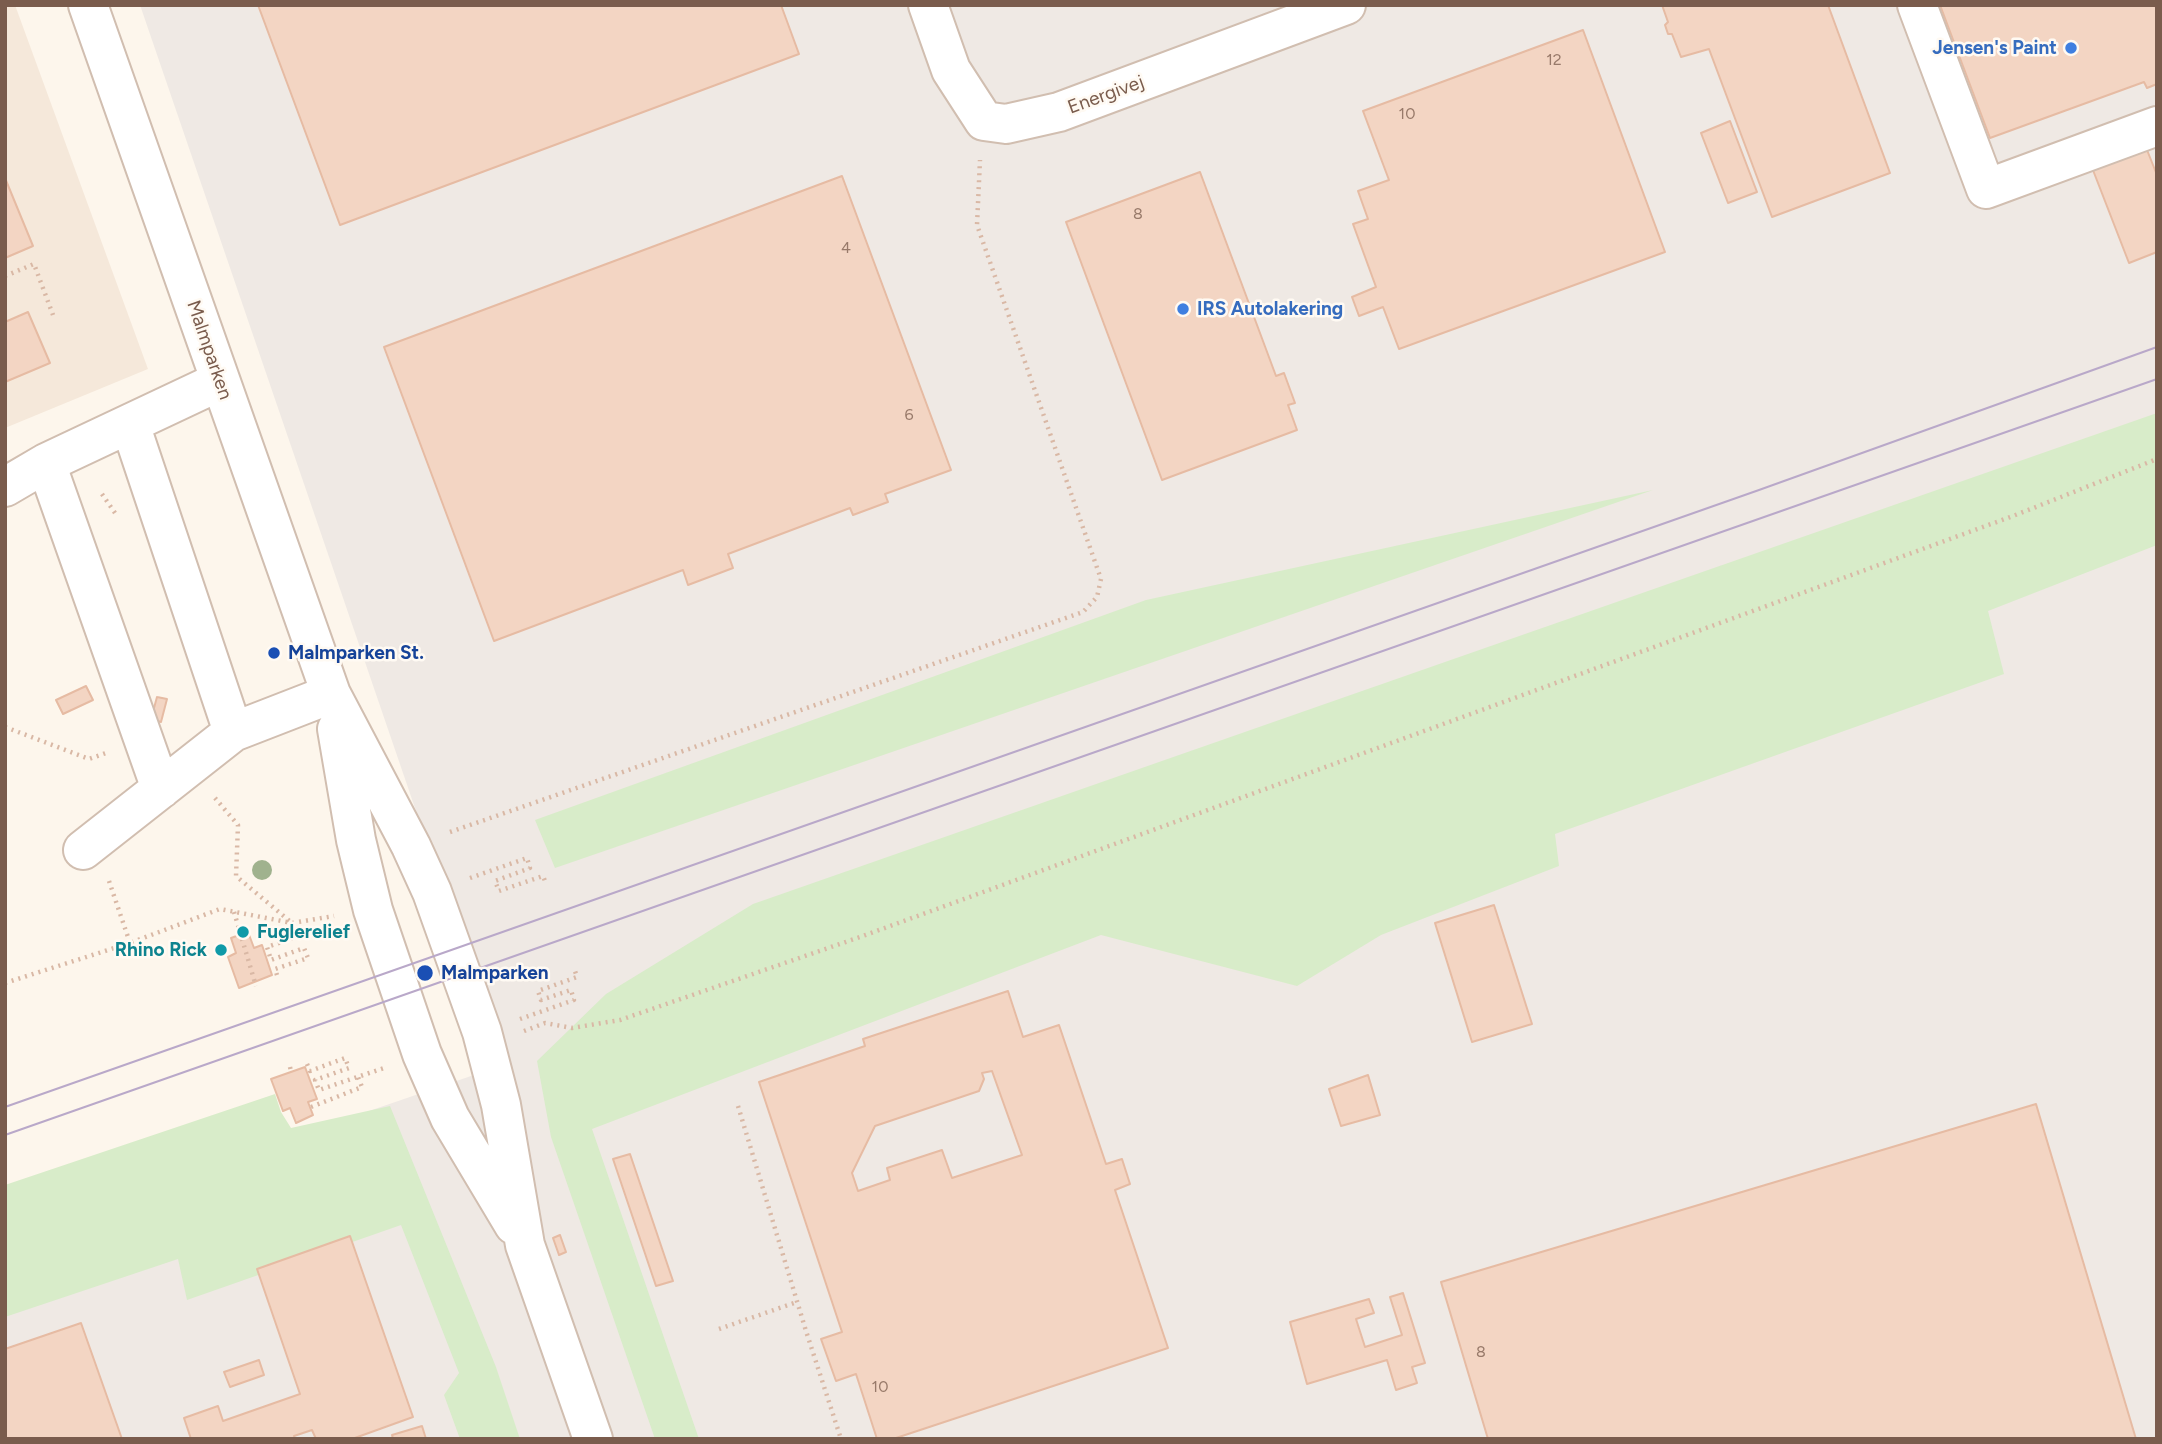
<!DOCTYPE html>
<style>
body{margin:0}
#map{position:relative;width:2162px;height:1444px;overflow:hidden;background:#fdf6ec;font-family:Figtree,sans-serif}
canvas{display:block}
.frame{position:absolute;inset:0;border:7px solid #7a5c4d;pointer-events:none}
</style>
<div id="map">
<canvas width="2162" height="1444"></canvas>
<div class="frame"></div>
</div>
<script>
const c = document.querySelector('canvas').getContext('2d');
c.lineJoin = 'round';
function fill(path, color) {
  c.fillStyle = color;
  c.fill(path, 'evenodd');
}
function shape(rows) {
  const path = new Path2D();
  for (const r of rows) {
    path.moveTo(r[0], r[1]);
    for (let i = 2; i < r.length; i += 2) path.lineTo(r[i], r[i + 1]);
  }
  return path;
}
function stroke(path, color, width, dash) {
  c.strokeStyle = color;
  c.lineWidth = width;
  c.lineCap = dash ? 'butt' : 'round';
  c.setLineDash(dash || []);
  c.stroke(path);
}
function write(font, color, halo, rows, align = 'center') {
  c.font = font + ' Figtree,sans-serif';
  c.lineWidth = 5;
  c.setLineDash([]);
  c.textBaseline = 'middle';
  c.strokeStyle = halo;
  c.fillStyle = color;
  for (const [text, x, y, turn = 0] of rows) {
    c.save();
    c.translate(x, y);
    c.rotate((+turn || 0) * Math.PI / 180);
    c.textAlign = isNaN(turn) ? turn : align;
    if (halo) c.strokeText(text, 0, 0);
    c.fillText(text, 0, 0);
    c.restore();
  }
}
fill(shape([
 [5,5,15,5,148,369,5,428]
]), '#f5e8da');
fill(shape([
 [140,5,2157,5,2157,1439,5,1439,5,1236,503,1065]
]), '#efe9e4');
fill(shape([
 [2157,413,2157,545,1988,611,2004,674,1555,834,1559,866,1381,935,1297,986,1101,935,592,1129,699,1439,655,1439,551,1137,537,1061,606,994,753,904],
 [1653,490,555,868,535,820,1146,600],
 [275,1094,281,1112,291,1128,390,1106,496,1367,520,1439,460,1439,444,1395,459,1373,401,1225,187,1300,178,1259,5,1317,5,1185]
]), '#d8ecc9');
const building = shape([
 [258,5,781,5,799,54,340,225,258,5],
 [1662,5,1828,5,1890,173,1772,217,1709,49,1681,57,1672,34,1668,34,1665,25,1668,22,1662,5],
 [1940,5,2155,5,2157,11,2157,84,2147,88,2144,82,1990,138,1940,5],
 [1583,30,1665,252,1399,349,1383,307,1359,316,1352,297,1376,287,1353,224,1368,219,1358,191,1389,180,1363,111,1583,30],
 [1730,121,1757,192,1728,203,1701,133,1730,121],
 [2145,145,2157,175,2157,252,2129,263,2091,165,2145,145],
 [1200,172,1276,376,1284,373,1295,403,1288,405,1297,430,1162,480,1066,222,1200,172],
 [842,176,951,470,885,494,888,502,853,515,850,508,728,554,733,568,688,585,683,570,494,641,384,347,842,176],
 [5,178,33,246,5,258,5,178],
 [28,312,50,363,5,382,5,322,28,312],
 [86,686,93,700,63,714,56,700,86,686],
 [157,697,167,699,161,722,151,719,157,697],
 [1494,905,1532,1024,1472,1042,1435,923,1494,905],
 [248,932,254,948,262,945,272,975,239,988,228,957,236,953,231,938,248,932],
 [1008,991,1023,1037,1059,1025,1106,1164,1122,1159,1130,1184,1115,1190,1168,1348,893,1439,877,1439,856,1374,836,1381,821,1339,842,1332,759,1082,865,1046,863,1039,1008,991],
 [992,1071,1022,1155,952,1178,942,1150,887,1168,890,1180,858,1191,852,1173,875,1126,979,1091,984,1079,982,1073,992,1071],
 [305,1067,317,1099,308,1102,313,1115,296,1123,290,1108,283,1111,271,1079,305,1067],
 [1368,1075,1380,1115,1341,1126,1329,1089,1368,1075],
 [2036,1104,2136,1439,1488,1439,1441,1282,2036,1104],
 [630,1154,673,1281,656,1286,613,1159,630,1154],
 [560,1235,566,1252,559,1255,553,1238,560,1235],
 [350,1236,413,1417,352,1439,316,1439,312,1430,294,1436,295,1439,191,1439,184,1418,218,1406,223,1421,300,1394,257,1269,350,1236],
 [1403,1293,1425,1363,1412,1367,1417,1383,1396,1390,1387,1360,1307,1384,1290,1322,1369,1299,1374,1313,1356,1319,1365,1347,1402,1335,1390,1297,1403,1293],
 [81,1323,122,1439,5,1439,5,1349,81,1323],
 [259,1360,264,1375,230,1387,224,1372,259,1360],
 [422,1426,426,1439,393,1439,392,1435,422,1426]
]);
fill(building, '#f3d5c3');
stroke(building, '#e6bba3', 2);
const minor = shape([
 [88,5,331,694,411,846,432,892,482,1032,501,1105,525,1245,593,1439],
 [928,5,951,70,984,121,1006,124,1059,112,1346,5],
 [1917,5,1986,189,2157,126],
 [130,424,233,732],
 [46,463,161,789],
 [5,487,46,463,220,381],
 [337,729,356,840,373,910,422,1054,450,1118,514,1225],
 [83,850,233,732,331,694]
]);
stroke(minor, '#d1beb0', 42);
stroke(shape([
 [5,276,34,264,53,315],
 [102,494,115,513],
 [5,727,89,759,106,753],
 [215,798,238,825,236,876,292,923],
 [450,832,1083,612,1097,597,1101,579,977,225,980,160],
 [470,878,527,858,530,868,495,881,499,891,543,876,545,881],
 [109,881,130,943],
 [234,912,256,986],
 [277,975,275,969,308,958,304,948,271,960,267,947,336,923],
 [5,983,130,943,220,909,292,923,334,916],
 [520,1019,574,1000,571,990,541,1000,538,991,577,977,575,971],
 [524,1031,545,1023,572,1028,620,1020,860,937,2013,516,2157,459],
 [307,1064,310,1071,345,1058,349,1068,315,1080,319,1090,384,1068],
 [290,1067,291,1071],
 [738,1106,806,1331,841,1439],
 [311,1107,362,1087,358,1077],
 [719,1329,797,1302]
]), '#d9b8a5', 4.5, [2, 5]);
stroke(minor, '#fff', 38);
stroke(shape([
 [5,1107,1759,490,2157,347],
 [5,1135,2157,379]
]), '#b9a8c9', 2);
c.fillStyle = '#a0b28e';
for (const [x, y] of [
 [262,870]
]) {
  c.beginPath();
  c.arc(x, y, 10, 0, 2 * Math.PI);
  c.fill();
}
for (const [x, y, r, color] of [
 [2071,48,7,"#3f7fe0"],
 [1183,309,7,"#3f7fe0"],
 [274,653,7,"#1a4fb4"],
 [243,932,7,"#0f9aa8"],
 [221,950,7,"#0f9aa8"],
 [425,973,9,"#1a4fb4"]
]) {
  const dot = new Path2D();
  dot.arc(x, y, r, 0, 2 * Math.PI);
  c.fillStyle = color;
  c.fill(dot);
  stroke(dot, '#fffaf3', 2.5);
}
write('16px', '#987a6a', null, [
 ["12",1554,60],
 ["10",1407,114],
 ["8",1138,214],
 ["4",846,248],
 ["6",909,415],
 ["8",1481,1352],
 ["10",880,1387]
]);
write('bold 19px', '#366cbe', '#fffaf3', [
 ["Jensen's Paint",2057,48],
 ["IRS Autolakering",1197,309,"left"]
], 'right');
write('19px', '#7a5c4d', '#fffaf3', [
 ["Energivej",1106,95,-20],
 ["Malmparken",209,350,71]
]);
write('bold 19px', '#164399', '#fffaf3', [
 ["Malmparken St.",288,653],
 ["Malmparken",441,973]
], 'left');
write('bold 19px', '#0d838f', '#fffaf3', [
 ["Fuglerelief",257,932],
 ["Rhino Rick",207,950,"right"]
], 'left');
</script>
